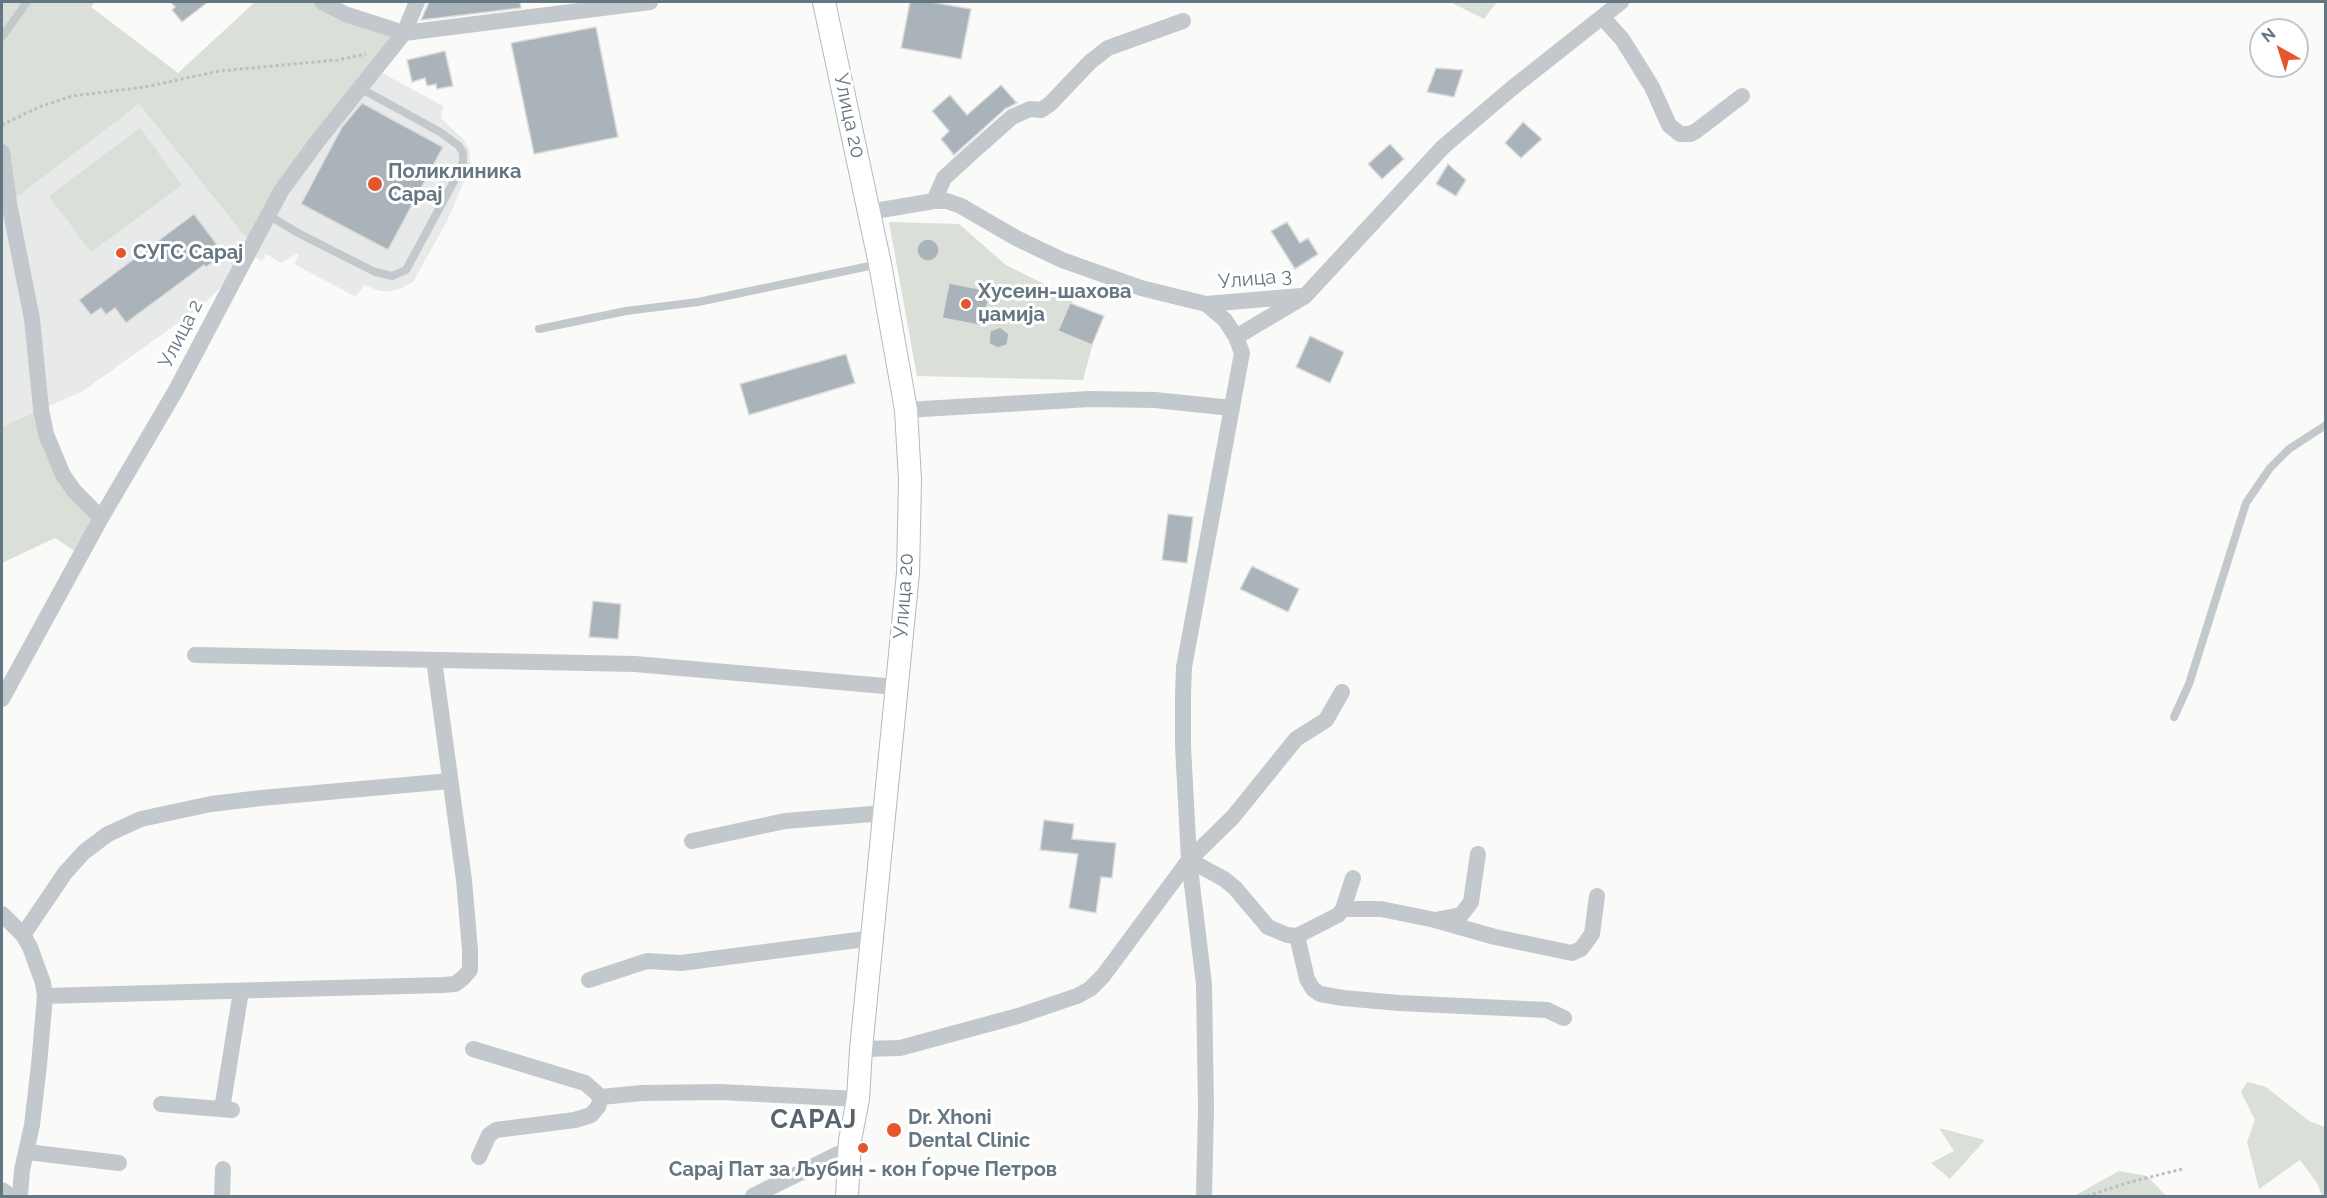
<!DOCTYPE html>
<meta charset="utf-8">
<style>
body{margin:0}
#map{position:relative;width:2327px;height:1198px;overflow:hidden;background:#fafaf8;font-family:Raleway,sans-serif}
canvas{display:block}
.frame{position:absolute;inset:0;border:3px solid #657683;pointer-events:none}
.north{position:absolute;left:2249px;top:18px;width:60px;height:60px;box-sizing:border-box;background:#fff;border:2px solid #c1c8cd;border-radius:50%;rotate:321deg;font-size:16px;font-weight:700;line-height:24px;text-align:center;color:#657683}
.north::after{content:'';display:block;margin:auto;width:21px;height:27px;background:#e4572e;clip-path:polygon(50% 0,100% 100%,50% 72%,0 100%)}
</style>
<div id="map">
<canvas width="2327" height="1198"></canvas>
<div class="frame"></div>
<div class="north">N</div>
</div>
<script>
const c = document.querySelector('canvas').getContext('2d');
c.lineJoin = 'round';
function fill(path, color) {
  c.fillStyle = color;
  c.fill(path, 'evenodd');
}
function shape(rows) {
  const path = new Path2D();
  for (const r of rows) {
    if (r.length === 3) {
      path.moveTo(r[0] + r[2], r[1]);
      path.arc(r[0], r[1], r[2], 0, 2 * Math.PI);
      continue;
    }
    path.moveTo(r[0], r[1]);
    for (let i = 2; i < r.length; i += 2) path.lineTo(r[i], r[i + 1]);
  }
  return path;
}
function stroke(path, color, width, dash) {
  c.strokeStyle = color;
  c.lineWidth = width;
  c.lineCap = dash ? 'butt' : 'round';
  c.setLineDash(dash || []);
  c.stroke(path);
}
function write(font, color, halo, rows, align = 'center') {
  c.font = font + ' Raleway,sans-serif';
  c.lineWidth = 6;
  c.setLineDash([]);
  c.textBaseline = 'middle';
  c.strokeStyle = halo;
  c.fillStyle = color;
  for (const [text, x, y, turn = 0] of rows) {
    c.save();
    c.translate(x, y);
    c.rotate((+turn || 0) * Math.PI / 180);
    c.textAlign = isNaN(turn) ? turn : align;
    if (halo) c.strokeText(text, 0, 0);
    c.fillText(text, 0, 0);
    c.restore();
  }
}
fill(shape([
 [375,69,443,106,441,118,464,140,469,149,471,166,447,221,413,282,402,288,391,291,380,291,364,285,356,297,294,264,299,254,298,253,281,263,266,254,262,261,248,253],
 [139,104,248,240,224,284,203,305,83,391,2,427,2,208]
]), '#e8e9e9');
fill(shape([
 [2,2,95,2,91,7,178,73,255,2,322,2,404,33,248,240,139,104,9,203,2,151],
 [1450,2,1497,2,1484,19],
 [140,128,182,185,91,252,49,196],
 [889,222,959,224,1006,265,1074,299,1058,332,1093,343,1083,380,917,376],
 [41,409,53,452,101,518,81,555,55,538,2,563,2,427],
 [2247,1082,2266,1087,2309,1121,2325,1127,2325,1196,2322,1196,2317,1183,2300,1160,2259,1189,2247,1142,2255,1120,2241,1092],
 [1939,1128,1985,1140,1950,1179,1931,1163,1954,1151],
 [2119,1171,2147,1176,2166,1196,2074,1196]
]), '#dadfd7');
const building = shape([
 [170,2,208,2,182,22,172,10,175,7,170,2],
 [429,2,520,2,521,8,421,20,429,2],
 [910,2,931,2,971,9,961,59,901,48,910,2],
 [596,27,618,137,534,154,511,43,596,27],
 [445,51,453,86,437,89,436,84,427,86,425,78,412,82,407,60,445,51],
 [1436,68,1463,70,1454,97,1427,92,1436,68],
 [1001,85,1017,103,1005,109,954,155,941,139,949,131,932,111,950,95,967,115,1001,85],
 [362,103,443,147,388,250,301,204,342,127,362,103],
 [1523,122,1542,139,1521,158,1505,143,1523,122],
 [1390,144,1404,159,1382,179,1368,164,1390,144],
 [1448,164,1466,180,1456,196,1436,184,1448,164],
 [194,214,224,254,206,267,204,265,126,323,115,308,106,315,101,308,91,315,79,300,194,214],
 [1287,222,1300,243,1308,238,1318,254,1295,269,1271,231,1287,222],
 [928,250,11],
 [949,283,990,291,983,326,942,318,949,283],
 [1070,303,1104,316,1092,345,1058,331,1070,303],
 [1000,327,1009,334,1007,345,998,348,989,344,990,331,1000,327],
 [1310,336,1344,352,1330,383,1296,367,1310,336],
 [846,354,855,383,749,415,740,384,846,354],
 [1168,514,1193,517,1187,563,1162,560,1168,514],
 [1252,566,1299,589,1288,612,1240,589,1252,566],
 [593,601,621,604,618,639,589,637,593,601],
 [1044,820,1074,824,1072,839,1116,843,1112,878,1101,877,1096,913,1069,908,1078,854,1040,850,1044,820]
]);
fill(building, '#aab3b9');
stroke(building, '#dcdcda', 1.5);
const secondary = shape([
 [824,2,880,264,906,410,910,480,908,573,861,1049,858,1099,850,1140,847,1196]
]);
stroke(secondary, '#b3babf', 24);
stroke(shape([
 [2,125,39,107,72,96,145,87,219,71,338,60,366,54],
 [2087,1196,2127,1183,2182,1169]
]), '#bbbfc2', 3, [3, 3]);
stroke(shape([
 [2,37,27,2],
 [268,215,298,233,375,272,392,276,406,270,459,172,463,162,463,153,459,146,440,132,360,88],
 [539,329,626,311,698,302,879,264],
 [2174,717,2189,684,2246,503,2270,468,2289,449,2326,425]
]), '#c3c8cc', 8);
stroke(shape([
 [322,2,345,14,404,33,650,2],
 [1602,17,1622,39,1652,87,1669,125,1680,134,1690,134,1696,131,1742,96],
 [2,152,9,203,32,319,41,409,46,434,63,475,75,492,101,518],
 [934,201,944,178,968,156,1012,117,1030,109,1041,110,1050,104,1090,62,1108,48,1183,21],
 [869,212,934,201,947,201,961,206,1016,238,1062,260,1141,288,1206,304,1301,296],
 [1206,304,1225,320,1236,337],
 [906,410,1090,399,1155,400,1232,408],
 [195,655,635,664,896,687],
 [2,699,101,518,176,390,281,191,317,142,404,33,417,2],
 [692,841,785,821,885,813],
 [1189,860,1224,879,1235,888,1268,927,1287,935,1297,936,1338,915,1343,909,1353,878],
 [1343,909,1381,909,1435,920,1461,915,1471,902,1478,854],
 [2,914,23,935,30,947,43,983,45,996,39,1065,32,1125,22,1170,20,1196],
 [1435,920,1495,937,1572,953,1581,949,1592,934,1597,896],
 [23,935,65,873,84,852,108,834,141,819,211,804,261,798,450,781],
 [1297,936,1307,979,1313,989,1320,994,1343,998,1399,1003,1547,1010,1564,1018],
 [589,980,647,961,681,963,873,938],
 [45,996,443,985,455,984,463,978,470,970,470,950,464,880,434,660],
 [473,1049,585,1083,601,1097,642,1093,720,1092,858,1099],
 [861,1049,900,1048,1018,1016,1077,996,1090,989,1103,976,1189,860,1233,817,1296,739,1326,720,1342,692],
 [161,1104,232,1110],
 [222,1109,241,991],
 [27,1152,119,1163],
 [479,1157,489,1135,496,1130,575,1120,591,1115,598,1107,601,1097],
 [2,1190,10,1196],
 [222,1196,223,1169],
 [753,1196,838,1154,851,1157],
 [1204,1196,1206,1109,1204,984,1189,860,1183,746,1183,694,1184,667,1242,353,1236,337,1305,296,1443,147,1511,89,1621,2]
]), '#c3c8cc', 16);
stroke(secondary, '#fff', 22);
for (const [x, y, r, color] of [
 [375,184,8,"#e4572e"],
 [121,253,6,"#e4572e"],
 [966,304,6,"#e4572e"],
 [894,1130,8,"#e4572e"],
 [863,1148,6,"#e4572e"]
]) {
  const dot = new Path2D();
  dot.arc(x, y, r, 0, 2 * Math.PI);
  c.fillStyle = color;
  c.fill(dot);
  stroke(dot, '#fff', 2);
}
write('20px', '#657683', '#fff', [
 ["Улица 20",849,116,78],
 ["Улица 3",1255,279,-5],
 ["Улица 2",181,334,-63],
 ["Улица 20",904,596,-86]
]);
write('bold 20px', '#657683', '#fff', [
 ["Поликлиника",388,172],
 ["Сарај",388,195],
 ["СУГС Сарај",133,253],
 ["Хусеин-шахова",978,292],
 ["џамија",978,315],
 ["Dr. Xhoni",908,1118],
 ["Dental Clinic",908,1141],
 ["Сарај Пат за Љубин - кон Ѓорче Петров",863,1170,"center"]
], 'left');
c.letterSpacing = '1.5px';
write('bold 26px', '#57646e', '#fff', [
 ["САРАЈ",814,1120]
]);
c.letterSpacing = '0px';
</script>
